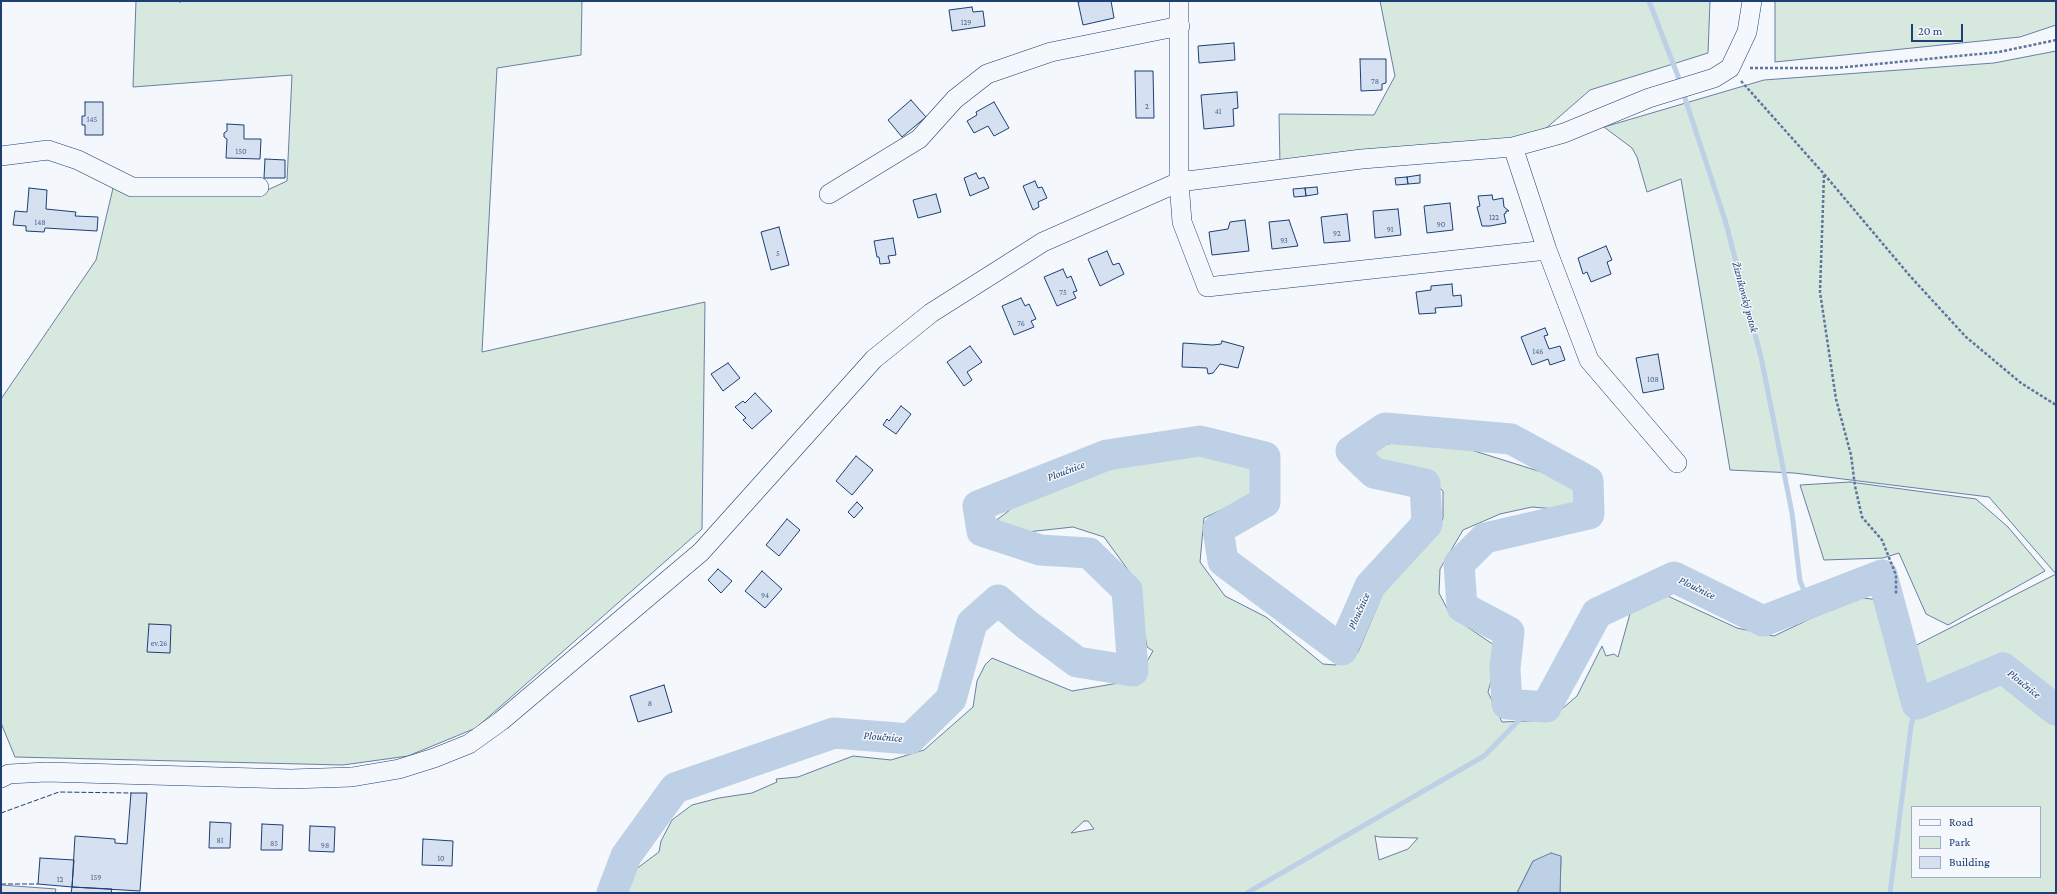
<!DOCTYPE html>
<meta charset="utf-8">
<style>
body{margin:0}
#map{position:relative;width:2057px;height:894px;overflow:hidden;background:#f4f7fb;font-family:"Crimson Pro",serif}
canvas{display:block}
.frame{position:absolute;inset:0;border:2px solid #1d3f73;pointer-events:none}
.legend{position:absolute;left:1911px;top:806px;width:130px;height:72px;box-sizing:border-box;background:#f4f7fb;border:1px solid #9eadc5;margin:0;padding:5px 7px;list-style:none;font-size:12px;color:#1d3f73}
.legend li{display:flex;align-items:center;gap:8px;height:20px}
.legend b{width:20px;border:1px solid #9eadc5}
.scale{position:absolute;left:1911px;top:24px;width:52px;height:18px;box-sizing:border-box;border:2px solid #1d3f73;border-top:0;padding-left:5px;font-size:12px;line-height:14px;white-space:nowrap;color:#1d3f73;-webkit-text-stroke:3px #f4f7fb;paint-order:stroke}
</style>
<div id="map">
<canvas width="2057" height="894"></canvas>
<div class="frame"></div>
<ul class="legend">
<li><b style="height:5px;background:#f4f7fb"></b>Road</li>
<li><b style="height:11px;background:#d7e8df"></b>Park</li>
<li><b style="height:11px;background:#d5e0f0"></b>Building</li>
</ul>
<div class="scale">20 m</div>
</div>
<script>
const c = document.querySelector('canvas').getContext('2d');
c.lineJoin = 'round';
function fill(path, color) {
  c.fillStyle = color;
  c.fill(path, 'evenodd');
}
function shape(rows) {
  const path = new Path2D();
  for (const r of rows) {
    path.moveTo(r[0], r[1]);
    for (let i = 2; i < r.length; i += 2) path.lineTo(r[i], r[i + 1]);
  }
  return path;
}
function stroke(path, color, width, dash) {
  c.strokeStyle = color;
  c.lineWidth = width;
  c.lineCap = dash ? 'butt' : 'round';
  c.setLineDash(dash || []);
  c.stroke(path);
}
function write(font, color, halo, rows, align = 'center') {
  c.font = font + ' "Crimson Pro",serif';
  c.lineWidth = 3;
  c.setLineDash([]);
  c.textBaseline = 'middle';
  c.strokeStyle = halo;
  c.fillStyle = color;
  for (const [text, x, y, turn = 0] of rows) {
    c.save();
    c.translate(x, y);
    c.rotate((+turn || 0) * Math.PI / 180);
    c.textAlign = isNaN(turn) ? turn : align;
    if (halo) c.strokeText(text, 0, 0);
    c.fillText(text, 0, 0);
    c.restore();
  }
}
const green = shape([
 [136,1,582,1,581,55,497,68,482,352,705,302,702,529,476,728,408,756,343,765,15,757,1,723,1,399,96,260,114,184,263,192,287,181,292,75,133,87,136,1],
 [1380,1,1710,1,1708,53,1590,90,1536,137,1280,165,1279,114,1374,115,1395,76,1380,1],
 [1775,1,2056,1,2056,25,2020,37,1775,62,1775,1],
 [2056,51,2056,574,1989,497,1794,473,1730,470,1681,179,1647,192,1637,157,1632,148,1604,127,1764,80,1994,63,2056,51],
 [1433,438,1567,480,1584,503,1580,511,1532,507,1500,514,1463,530,1440,569,1439,593,1451,616,1500,649,1488,692,1502,722,1549,720,1577,696,1602,646,1606,656,1614,654,1618,657,1631,610,1659,592,1737,628,1774,636,1856,597,1879,600,1900,645,1897,655,2056,574,2056,893,1560,893,1561,857,1533,861,1517,893,604,893,659,852,661,841,672,820,692,805,719,798,752,793,777,782,776,779,798,777,853,756,891,760,924,750,973,707,977,681,985,665,992,658,1072,691,1136,680,1153,651,1147,647,1136,581,1104,537,1073,527,1027,532,994,522,1024,499,1168,448,1264,469,1265,477,1247,498,1204,518,1200,562,1225,596,1266,617,1323,664,1335,665,1358,652,1394,567,1437,533,1443,518,1443,491,1425,474,1369,459,1372,446,1433,438],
 [1912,807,2040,807,2040,877,1912,877,1912,807],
 [1084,821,1088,821,1094,829,1071,833,1084,821],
 [1375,836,1379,837,1418,838,1408,849,1379,860,1375,836],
 [1850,482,1976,499,2008,527,2045,571,1948,625,1926,614,1899,553,1883,558,1824,560,1800,485,1850,482]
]);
fill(green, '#d7e8df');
stroke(green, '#687fa3', 1);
const parking = shape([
 [1,885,56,889,55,893,1,893,1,885]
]);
fill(parking, '#e3e8f0');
stroke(parking, '#687fa3', 1);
const water = shape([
 [1551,853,1561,856,1560,893,1517,893,1533,861,1551,853]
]);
fill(water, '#bed0e5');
stroke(water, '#687fa3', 1);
stroke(shape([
 [1649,1,1681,84],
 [1683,92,1725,220,1761,357,1792,513,1800,581,1809,602],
 [1247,893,1484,756,1533,706],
 [1890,893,1911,726,1917,704]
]), '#bed0e5', 5);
stroke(shape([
 [612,893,626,856,675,788,834,733,910,739,951,699,972,623,998,600,1026,624,1077,662,1133,671,1127,590,1089,553,1040,550,982,531,978,506,1107,455,1200,441,1265,457,1265,502,1218,529,1223,561,1342,650,1370,586,1427,524,1425,484,1374,473,1351,451,1385,428,1511,439,1588,481,1589,514,1485,538,1459,564,1462,607,1509,632,1505,668,1507,704,1546,707,1597,613,1674,577,1763,621,1882,575,1917,704,2003,668,2056,710]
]), '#bed0e5', 31);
const building = shape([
 [1084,1,1111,1,1114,18,1083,25,1078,2,1084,1],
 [972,7,973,12,983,11,985,26,952,31,949,10,972,7],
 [1234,43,1235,60,1199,63,1198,46,1234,43],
 [1360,59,1386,59,1386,83,1382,84,1382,90,1361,91,1360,59],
 [1135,71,1153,71,1154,118,1136,118,1135,71],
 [1237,92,1238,108,1233,109,1234,126,1204,129,1201,95,1237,92],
 [911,100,926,117,902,137,888,120,911,100],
 [85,102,103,102,103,135,85,135,85,125,82,125,82,116,85,116,85,102],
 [994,102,1009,128,994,136,988,126,974,133,967,121,977,115,976,112,994,102],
 [227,124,244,125,244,139,261,139,260,159,226,158,227,139,224,137,224,133,227,131,227,124],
 [265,159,285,160,285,178,264,178,265,159],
 [976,173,979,179,984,177,989,188,970,196,964,178,976,173],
 [1420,175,1420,183,1408,184,1407,177,1420,175],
 [1407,177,1408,184,1396,185,1395,178,1407,177],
 [1035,181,1038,188,1042,187,1047,198,1038,202,1039,207,1033,210,1023,186,1035,181],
 [1317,187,1318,194,1306,196,1305,188,1317,187],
 [29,188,47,190,46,209,76,212,75,216,98,217,97,231,45,228,44,232,26,231,26,226,13,225,15,211,27,212,29,188],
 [1305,188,1306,196,1294,197,1293,189,1305,188],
 [936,194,941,212,918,218,913,200,936,194],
 [1492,195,1493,200,1503,198,1504,207,1509,211,1506,211,1506,213,1504,214,1506,223,1490,226,1482,226,1477,207,1480,206,1478,196,1492,195],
 [1450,203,1453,230,1427,233,1424,206,1450,203],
 [1398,209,1401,235,1375,238,1373,211,1398,209],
 [1347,214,1350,241,1324,243,1321,217,1347,214],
 [1245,220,1249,251,1212,255,1209,232,1228,229,1230,222,1245,220],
 [1289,220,1298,246,1272,249,1269,222,1289,220],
 [779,227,789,265,771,270,761,232,779,227],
 [893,238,896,255,888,256,890,263,880,264,879,257,877,257,874,241,893,238],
 [1606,246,1612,260,1607,262,1611,274,1591,282,1587,272,1583,274,1578,258,1606,246],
 [1107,251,1113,265,1119,263,1124,274,1100,286,1088,259,1107,251],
 [1063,269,1067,278,1071,276,1077,291,1073,292,1076,298,1057,306,1044,277,1063,269],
 [1452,284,1453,296,1461,295,1462,306,1435,308,1436,313,1419,314,1416,292,1431,290,1431,286,1452,284],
 [1021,298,1025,306,1029,304,1036,319,1031,321,1034,327,1014,335,1002,306,1021,298],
 [1545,328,1548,335,1544,336,1549,349,1560,346,1565,360,1550,365,1548,359,1532,365,1521,337,1545,328],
 [1222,341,1244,347,1238,368,1220,364,1213,373,1208,374,1207,368,1182,367,1183,343,1213,345,1221,344,1222,341],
 [970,346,982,362,967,372,972,380,964,386,947,362,970,346],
 [1658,354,1664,389,1643,393,1636,358,1658,354],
 [728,363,740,378,723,391,711,374,728,363],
 [755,393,772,411,752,429,743,420,746,418,735,407,743,401,745,403,755,393],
 [901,406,911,414,896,434,883,425,887,419,889,421,901,406],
 [856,456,873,470,852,495,836,481,856,456],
 [857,502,863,508,854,518,848,512,857,502],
 [787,519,800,530,779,556,766,545,787,519],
 [718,569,732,581,721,593,708,580,718,569],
 [762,571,782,589,765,608,745,591,762,571],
 [149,624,171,625,170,653,147,652,149,624],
 [664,685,672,712,638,722,630,696,664,685],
 [131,793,147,793,140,891,72,887,75,836,115,839,115,843,127,844,131,793],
 [210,822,231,823,230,848,209,848,210,822],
 [262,824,283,825,282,850,261,850,262,824],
 [310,826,335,827,334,852,309,851,310,826],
 [423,839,453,841,452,866,422,865,423,839],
 [40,858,74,860,72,887,38,884,40,858],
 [72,887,112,889,111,893,71,893,72,887]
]);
fill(building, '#d5e0f0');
stroke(building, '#1d3f73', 1);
const minor = shape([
 [1513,147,1547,250,1589,360,1677,463],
 [1,156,48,150,78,160,132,187,259,187],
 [829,194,919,139,955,99,987,74,1051,52,1180,26],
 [1547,250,1207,287,1182,222,1179,182,1362,159,1513,147,1564,133,1649,98,1714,78,1730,68,1747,32,1752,1],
 [1,778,9,774,46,772,291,779,352,777,399,769,434,758,469,744,501,721,701,552,874,359,931,313,1043,242,1179,182,1179,1]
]);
stroke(minor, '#1d3f73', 20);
stroke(shape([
 [179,2,180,1],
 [1750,68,1836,68,1999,52,2056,40],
 [1741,81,1824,174,1910,276,1966,337,2021,383,2056,405],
 [1824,175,1820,292,1836,399,1851,455,1855,486,1862,517,1882,540,1896,575,1896,595]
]), '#5e769c', 2.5, [3, 2]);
stroke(minor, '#f4f7fb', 19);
stroke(shape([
 [1,813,59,792,131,793],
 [1,884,38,884]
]), '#1d3f73', 1, [5, 2]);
write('8px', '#4b6792', null, [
 ["129",966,23],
 ["78",1375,82],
 ["2",1147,107],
 ["41",1218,112],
 ["145",92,120],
 ["150",241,152],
 ["122",1494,218],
 ["148",40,223],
 ["90",1441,225],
 ["91",1390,230],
 ["92",1337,234],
 ["93",1284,241],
 ["5",778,254],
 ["75",1063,293],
 ["76",1021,324],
 ["146",1538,352],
 ["108",1653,380],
 ["94",765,596],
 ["ev.26",159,644],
 ["8",650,704],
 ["81",220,841],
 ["85",274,844],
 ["98",325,846],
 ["10",441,859],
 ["159",96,878],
 ["12",60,880]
]);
write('italic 11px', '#1d3f73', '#f4f7fb', [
 ["Žizníkovský potok",1745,297,75],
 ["Ploučnice",1066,471,-21],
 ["Ploučnice",1697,588,26],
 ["Ploučnice",1359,611,-66],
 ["Ploučnice",2024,684,39],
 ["Ploučnice",883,737,5]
]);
</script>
